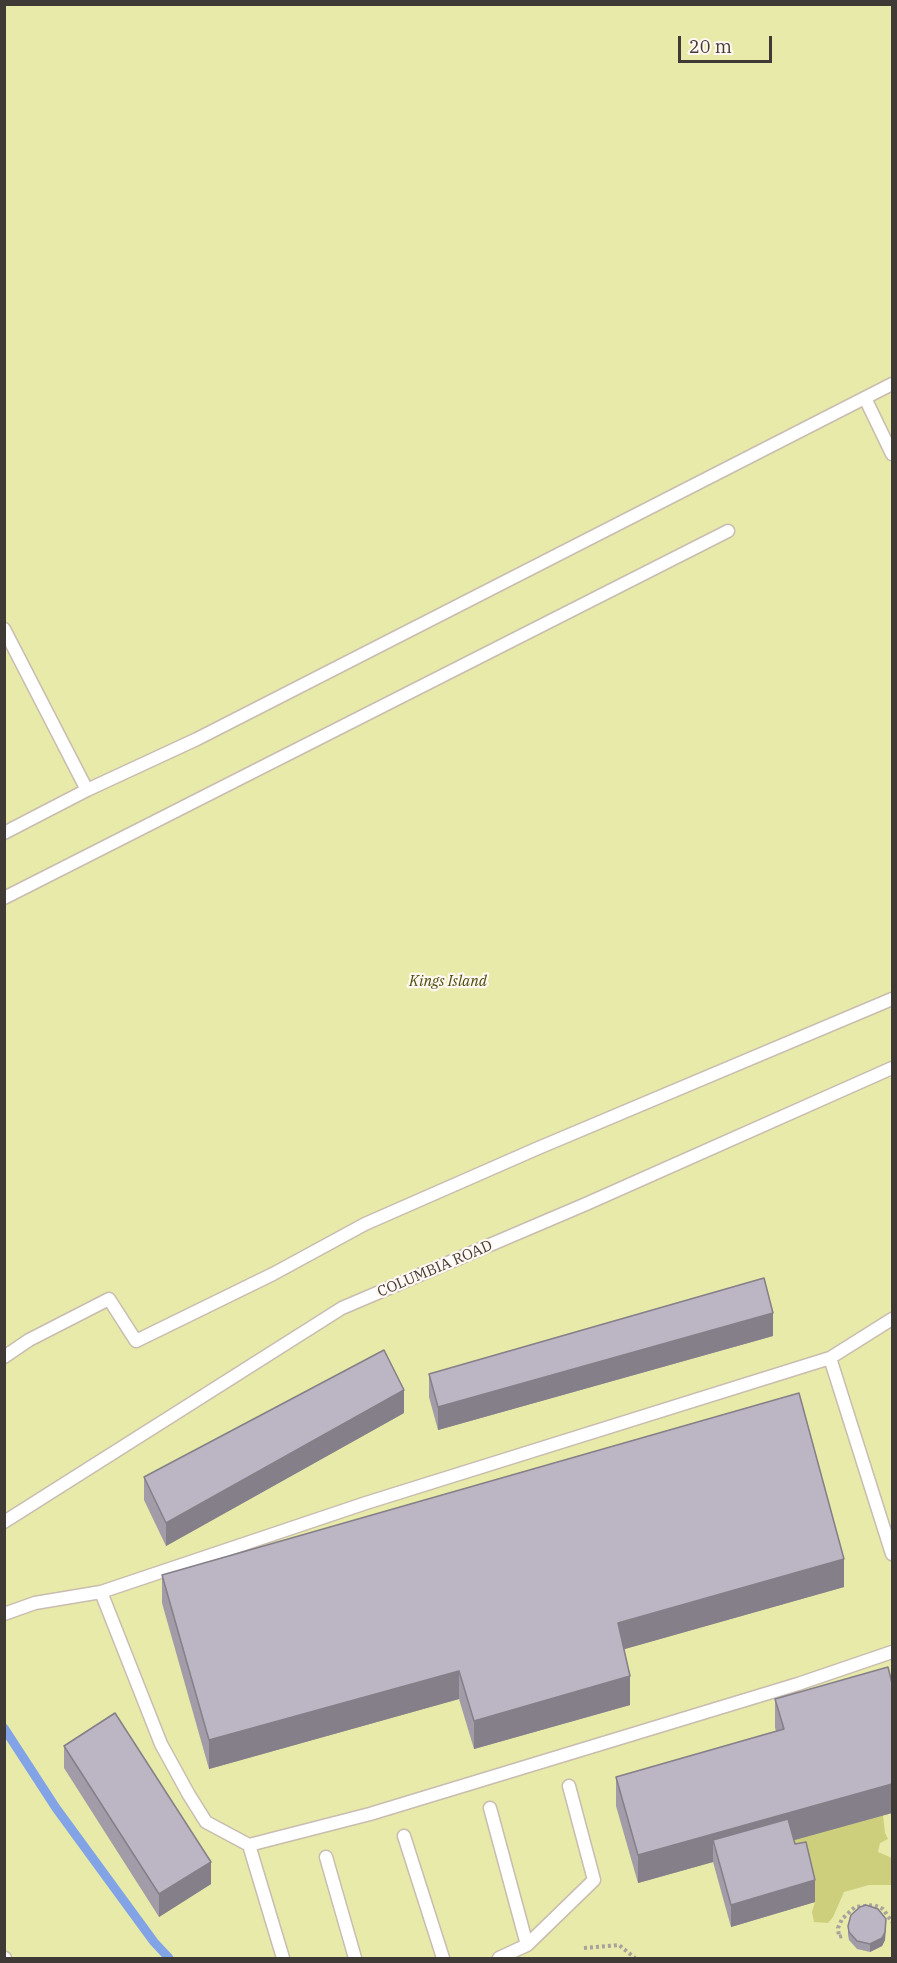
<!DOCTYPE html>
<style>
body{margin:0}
#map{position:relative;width:897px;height:1963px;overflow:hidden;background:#fff7f0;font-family:"IBM Plex Serif",serif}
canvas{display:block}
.frame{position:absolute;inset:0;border:6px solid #403a36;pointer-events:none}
.scale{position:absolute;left:678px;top:36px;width:94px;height:27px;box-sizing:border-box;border:3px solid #403a36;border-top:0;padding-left:8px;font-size:18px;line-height:21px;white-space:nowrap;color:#403a36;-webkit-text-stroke:4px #fff7f0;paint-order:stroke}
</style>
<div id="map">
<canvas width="897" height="1963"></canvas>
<div class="frame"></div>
<div class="scale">20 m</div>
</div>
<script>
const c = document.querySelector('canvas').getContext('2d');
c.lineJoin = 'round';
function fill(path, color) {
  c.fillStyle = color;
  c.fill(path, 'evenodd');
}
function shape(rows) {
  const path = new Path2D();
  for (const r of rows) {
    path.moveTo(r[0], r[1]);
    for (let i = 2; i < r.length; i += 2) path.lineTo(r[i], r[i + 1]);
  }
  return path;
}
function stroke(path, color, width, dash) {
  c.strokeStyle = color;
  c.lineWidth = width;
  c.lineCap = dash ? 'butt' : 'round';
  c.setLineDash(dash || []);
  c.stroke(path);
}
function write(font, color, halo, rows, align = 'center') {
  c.font = font + ' "IBM Plex Serif",serif';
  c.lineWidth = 4.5;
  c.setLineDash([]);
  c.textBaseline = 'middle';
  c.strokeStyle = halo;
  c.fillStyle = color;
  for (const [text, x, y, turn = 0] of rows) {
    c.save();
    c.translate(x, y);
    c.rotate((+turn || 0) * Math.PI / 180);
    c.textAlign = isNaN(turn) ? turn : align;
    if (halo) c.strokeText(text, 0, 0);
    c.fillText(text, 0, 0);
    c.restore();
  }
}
fill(shape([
 [5,5,892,5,892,1958,5,1958]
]), '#e7eaa8');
fill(shape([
 [883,1815,885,1833,888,1839,880,1843,878,1852,892,1858,892,1885,869,1885,844,1892,833,1917,828,1923,814,1922,812,1912,815,1902,788,1841]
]), '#cdcf7c');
stroke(shape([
 [4,1728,56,1808,154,1942,169,1958]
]), '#82a4e7', 9);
const service = shape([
 [865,398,892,454],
 [4,629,87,790],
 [4,833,87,790,197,739,892,384],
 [4,898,728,531],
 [4,1357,29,1340,109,1299,136,1341,273,1274,365,1224,536,1149,892,999],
 [830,1358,892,1319],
 [4,1522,342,1308,586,1204,892,1068],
 [101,1592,161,1744,189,1795,206,1822,249,1845,283,1958],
 [4,1614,35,1603,101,1592,366,1503,830,1358,892,1554],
 [490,1808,527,1945],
 [404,1836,443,1958],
 [249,1845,370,1814,798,1684,892,1652],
 [326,1857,355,1958],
 [4,1958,5,1958],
 [499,1958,527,1945,594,1880,569,1786]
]);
stroke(service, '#c9bcb0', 15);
stroke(shape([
 [842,1936,839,1937,838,1928,842,1919,855,1907,874,1905,883,1909,892,1922],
 [584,1948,619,1945,635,1958]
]), '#a9a29d', 4, [3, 3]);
stroke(service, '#fff', 12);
fill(shape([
 [773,1336,438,1430,429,1397,429,1374],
 [404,1413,166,1546,144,1500,144,1477],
 [162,1575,844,1587,624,1649,630,1705,474,1749,459,1699,209,1769,162,1603],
 [892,1683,892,1813,794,1840,815,1902,731,1927,713,1862,638,1883,616,1806,616,1777,776,1731,775,1728,775,1699],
 [64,1746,211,1884,159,1917,64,1768],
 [848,1926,886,1927,885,1940,882,1946,870,1952,857,1949,849,1940,848,1935]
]), '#a29ca8');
fill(shape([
 [773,1313,773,1336,438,1430,438,1407],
 [404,1390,404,1413,166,1546,166,1523],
 [844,1559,844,1587,618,1651,618,1623],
 [459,1671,459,1699,209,1769,209,1740],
 [630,1676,630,1705,474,1749,474,1721],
 [892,1784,892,1813,719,1861,713,1840,713,1862,638,1883,638,1855],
 [211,1862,211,1884,159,1917,159,1894],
 [815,1880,815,1902,731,1927,731,1905],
 [886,1919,885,1940,882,1946,870,1952,870,1944]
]), '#847f88');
const building = shape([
 [764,1278,773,1313,438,1407,429,1374,764,1278],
 [384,1350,404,1390,166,1523,144,1477,384,1350],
 [799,1393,844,1559,618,1623,630,1676,474,1721,459,1671,209,1740,162,1575,799,1393],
 [888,1667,892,1683,892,1784,638,1855,616,1777,784,1729,775,1699,888,1667],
 [115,1713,211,1862,159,1894,64,1746,115,1713],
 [788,1819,795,1844,806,1842,815,1880,731,1905,713,1840,788,1819],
 [866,1905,878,1909,886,1919,885,1932,882,1938,870,1944,857,1941,849,1932,848,1926,851,1915,860,1907,866,1905]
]);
fill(building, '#bcb5c3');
stroke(building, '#847f88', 1.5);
write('italic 15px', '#4a4b0a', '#fff7f0', [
 ["Kings Island",448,982]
]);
write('15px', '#403a36', '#fff7f0', [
 ["COLUMBIA ROAD",435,1269,-23]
]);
</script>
